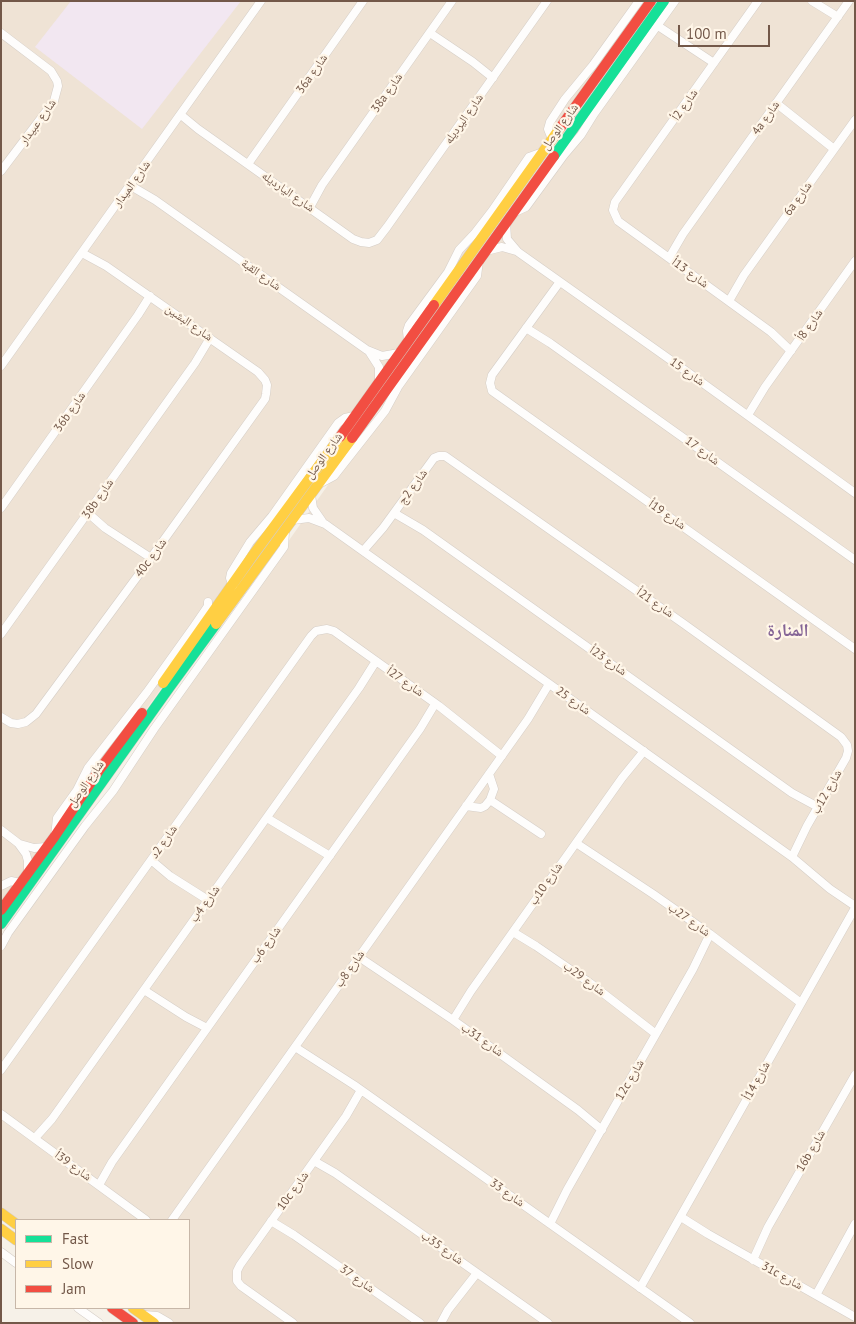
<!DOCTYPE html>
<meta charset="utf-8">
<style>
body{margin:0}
#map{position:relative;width:856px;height:1324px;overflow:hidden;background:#f6f1e8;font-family:"PT Sans",sans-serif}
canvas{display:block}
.frame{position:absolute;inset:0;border:2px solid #735849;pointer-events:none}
.legend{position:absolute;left:15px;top:1219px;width:175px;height:90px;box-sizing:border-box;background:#fff6e8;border:1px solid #c7b7a8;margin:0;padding:6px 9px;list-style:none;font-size:15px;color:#735849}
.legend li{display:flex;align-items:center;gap:10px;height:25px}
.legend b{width:25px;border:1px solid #c7b7a8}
.scale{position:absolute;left:678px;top:25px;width:92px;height:22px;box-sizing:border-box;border:2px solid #735849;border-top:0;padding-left:6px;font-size:15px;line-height:18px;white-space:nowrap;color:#735849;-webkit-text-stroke:4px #fff6e8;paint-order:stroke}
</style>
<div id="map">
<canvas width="856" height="1324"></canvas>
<div class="frame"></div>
<ul class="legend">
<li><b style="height:6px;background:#16e098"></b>Fast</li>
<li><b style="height:6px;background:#ffcf43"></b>Slow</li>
<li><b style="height:6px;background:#f24e42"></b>Jam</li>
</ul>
<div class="scale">100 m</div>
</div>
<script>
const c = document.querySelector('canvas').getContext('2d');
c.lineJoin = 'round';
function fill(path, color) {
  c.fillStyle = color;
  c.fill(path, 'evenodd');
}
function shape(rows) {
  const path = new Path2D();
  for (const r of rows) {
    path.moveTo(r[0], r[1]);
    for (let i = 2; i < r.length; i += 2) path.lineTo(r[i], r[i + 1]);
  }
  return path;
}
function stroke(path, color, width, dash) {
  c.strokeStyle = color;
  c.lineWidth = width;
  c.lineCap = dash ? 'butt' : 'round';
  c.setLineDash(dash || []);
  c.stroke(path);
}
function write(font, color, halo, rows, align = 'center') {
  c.font = font + ' "PT Sans","Noto Naskh Arabic",sans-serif';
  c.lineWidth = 4.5;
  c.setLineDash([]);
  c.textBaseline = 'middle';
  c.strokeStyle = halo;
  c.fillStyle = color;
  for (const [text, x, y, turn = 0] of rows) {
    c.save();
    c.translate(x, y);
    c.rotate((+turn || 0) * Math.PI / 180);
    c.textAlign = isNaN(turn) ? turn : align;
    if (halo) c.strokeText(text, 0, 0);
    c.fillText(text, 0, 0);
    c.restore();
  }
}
fill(shape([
 [1,1,651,1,1,913],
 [669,1,855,1,855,1323,162,1323,141,1308,189,1308,189,1220,19,1220,1,1207,1,949]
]), '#efe3d5');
fill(shape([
 [71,1,241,1,142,129,35,47]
]), '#f2e7f1');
const street = shape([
 [758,1,615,202,613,210,618,221,771,332,791,351],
 [812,1,838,17],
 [658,26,714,63],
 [1,33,51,71,57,81,58,86,54,101,1,171],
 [430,33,473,62,493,78],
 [776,103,834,149],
 [181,115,198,129,353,239,361,242,369,243,377,240,387,227,547,1],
 [552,139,548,129,550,122,565,99,593,65,639,1],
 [248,164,363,1],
 [131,186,155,200,367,350,382,356,399,353],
 [310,207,322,185,452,1],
 [513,213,526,207,564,155,581,135,594,114,675,1],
 [506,223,507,239,518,252,686,371,855,493],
 [486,251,502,247,516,251],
 [669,258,683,234,849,1],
 [559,283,492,375,490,383,492,391,855,649],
 [729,301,744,275,855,120],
 [526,328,550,343,855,560],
 [408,341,407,331,409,325,448,272,459,250,475,233,492,211,529,157,543,152],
 [370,353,379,367,379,381],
 [1,366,261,1],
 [748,415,765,387,855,261],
 [321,483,334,476,385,411,398,387,477,276,479,261],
 [311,495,313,508,322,521],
 [1,508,138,315,150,296],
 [88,513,105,528,151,558],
 [394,513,423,530,792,793,818,807],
 [293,520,309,518,325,524,792,857,830,889,855,906],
 [363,551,383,528,434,458,439,456,445,456,684,624,841,737,847,745,848,751,846,758,807,826,792,857],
 [233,586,230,578,231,573,250,542,272,516,338,423,345,418,354,416],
 [195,625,208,606,208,602],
 [1,634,195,363,210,338],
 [1,717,11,723,18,724,26,722,36,714,148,562,265,399,266,394,267,385,265,380,258,372,106,266,82,253],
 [490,800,541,834],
 [466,806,481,808,485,806,490,800,494,789,489,774],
 [267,818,330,856],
 [1,830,18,843,26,854,28,861,28,872],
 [55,836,57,818,77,790,88,768,147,692,195,625,207,622],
 [576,843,653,894,710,934,801,1003],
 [20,844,34,848,46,847],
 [151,860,170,876,208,900],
 [1,886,11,881,20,883],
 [513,932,536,946,590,983,656,1034],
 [1,946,8,933,85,826,113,791,154,729,284,547,285,532],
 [359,957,453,1020,578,1110,602,1130],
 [144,990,186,1017,207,1028],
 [453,1020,471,991,622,778,644,751],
 [295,1047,354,1085,690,1323],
 [1,1070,311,636,316,631,327,629,334,631,439,706,502,756],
 [1,1114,146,1220],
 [35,1138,52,1119,359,688,376,661],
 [314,1161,335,1173,548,1323],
 [99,1185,112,1162,420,729,435,704],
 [681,1217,708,1234,855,1317],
 [172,1220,528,719,549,684],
 [271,1221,294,1235,420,1323],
 [550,1224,567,1190,693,969,710,934],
 [1,1252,16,1263],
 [753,1260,768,1227,855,1075],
 [640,1288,855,908],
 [816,1295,855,1224],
 [78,1308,99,1323],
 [144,1315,157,1316,169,1323],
 [293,1323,241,1286,237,1281,237,1271,240,1265,346,1116,361,1090],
 [441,1323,448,1310,477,1273]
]);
const fast = shape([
 [554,156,664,1],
 [1,924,169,688,216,624]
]);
const slow = shape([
 [434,305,560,128],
 [216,624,352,438],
 [163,683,253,555,340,437],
 [1,1213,16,1224],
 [1,1229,16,1240],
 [133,1308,154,1323]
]);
const jam = shape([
 [560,128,651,1],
 [340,437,434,305],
 [352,438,554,156],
 [1,910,55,836,100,769,142,713],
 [112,1308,133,1323]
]);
stroke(street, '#d5cec7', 9);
stroke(fast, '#d5cdc4', 11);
stroke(slow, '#d5cdc4', 11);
stroke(jam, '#d5cdc4', 11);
stroke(street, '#fefdfc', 8);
stroke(fast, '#16e098', 10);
stroke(slow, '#ffcf43', 10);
stroke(jam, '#f24e42', 10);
write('12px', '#735849', '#fff6e8', [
 ["36a شارع",312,74,-55],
 ["38a شارع",387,93,-55],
 ["شارع 2أ",685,105,-55],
 ["4a شارع",766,118,-55],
 ["شارع اليرديله",464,119,-55],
 ["شارع عبيدار",38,122,-54],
 ["شارع الوصل",560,127,-54],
 ["شارع الميدار",132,184,-54],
 ["شارع اليارديله",288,192,35],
 ["6a شارع",798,199,-54],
 ["شارع 13أ",690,273,36],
 ["شارع القبة",261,275,35],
 ["شارع البشين",189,323,35],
 ["شارع 8أ",810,325,-55],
 ["شارع 15",687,372,35],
 ["36b شارع",70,412,-55],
 ["شارع 17",702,451,36],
 ["شارع الوصل",324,456,-54],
 ["شارع 2ج",413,487,-54],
 ["38b شارع",98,499,-55],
 ["شارع 19أ",667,515,35],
 ["40c شارع",151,558,-54],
 ["شارع 21أ",655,603,35],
 ["شارع 23أ",608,661,35],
 ["شارع 27أ",405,682,35],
 ["شارع 25",573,701,35],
 ["شارع الوصل",86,784,-55],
 ["شارع 12ب",827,792,-60],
 ["شارع 2د",164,842,-55],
 ["شارع 10ب",546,884,-55],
 ["شارع 4ب",205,904,-54],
 ["شارع 27ب",689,920,35],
 ["شارع 6ب",266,945,-54],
 ["شارع 8ب",350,969,-55],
 ["شارع 29ب",584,979,36],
 ["شارع 31ب",482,1040,35],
 ["12c شارع",630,1080,-60],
 ["شارع 14أ",757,1081,-61],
 ["16b شارع",811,1151,-60],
 ["شارع 39أ",73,1166,36],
 ["10c شارع",293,1191,-54],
 ["شارع 33",507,1193,35],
 ["شارع 35ب",442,1248,35],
 ["31c شارع",782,1276,29],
 ["شارع 37",357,1279,35]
]);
write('bold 18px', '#856596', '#fff6e8', [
 ["المنارة",788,631]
]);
</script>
